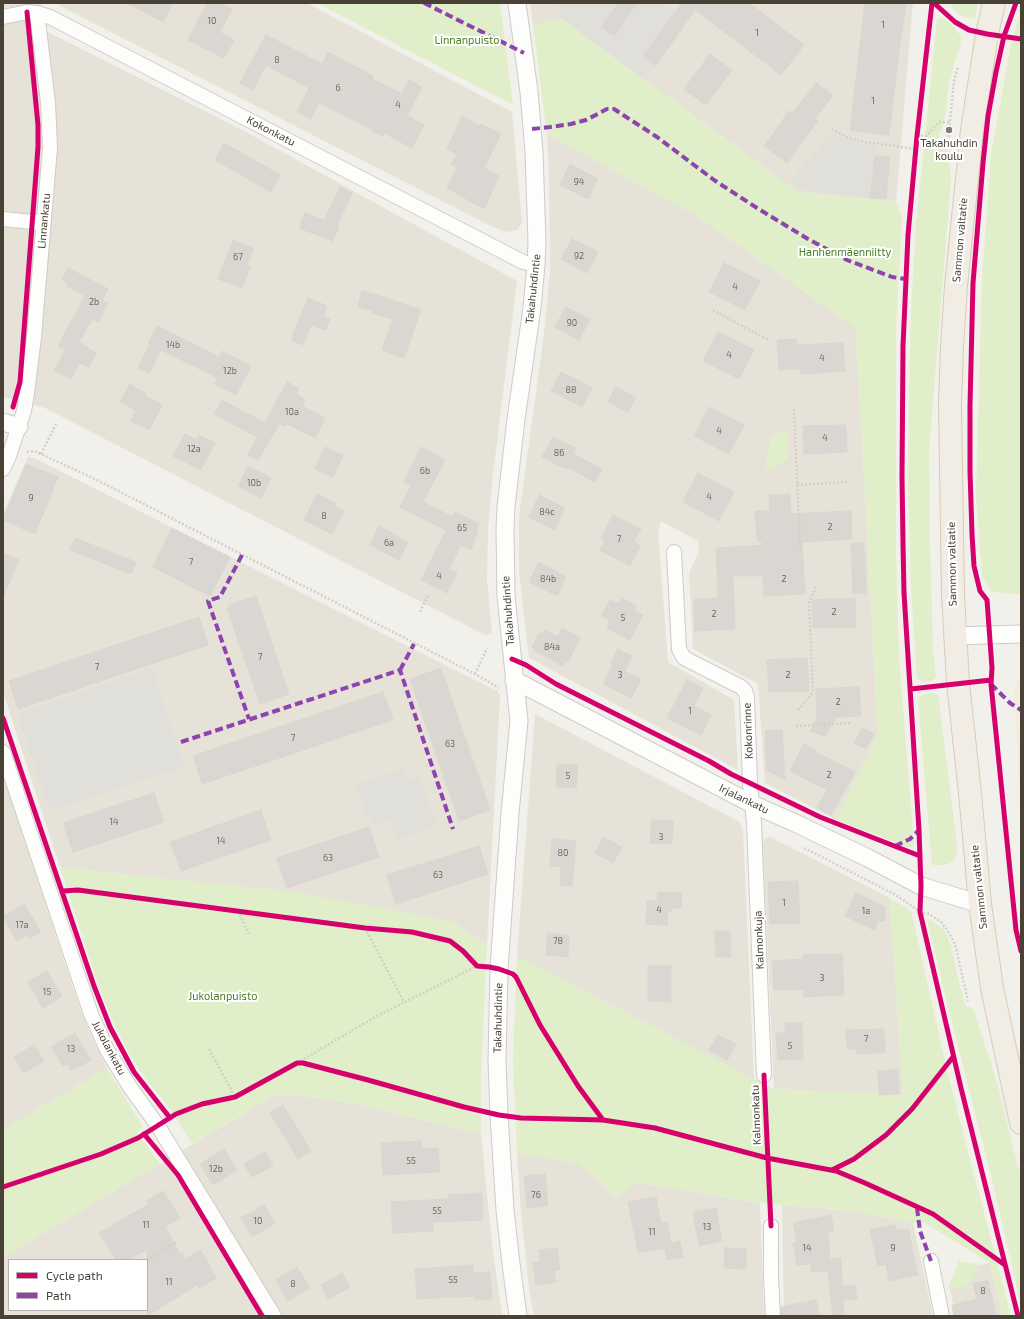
<!DOCTYPE html>
<meta charset="utf-8">
<style>
body{margin:0}
#map{position:relative;width:1024px;height:1319px;overflow:hidden;background:#f2f0eb;font-family:"Exo 2",sans-serif}
canvas{display:block}
.frame{position:absolute;inset:0;border:4px solid #494136;pointer-events:none}
.legend{position:absolute;left:8px;top:1259px;width:140px;height:52px;box-sizing:border-box;background:#fff;border:1px solid #b6b3af;margin:0;padding:5px 7px;list-style:none;font-size:12px;color:#494136}
.legend li{display:flex;align-items:center;gap:8px;height:20px}
.legend b{width:20px;border:1px solid #b6b3af}
</style>
<div id="map">
<canvas width="1024" height="1319"></canvas>
<div class="frame"></div>
<ul class="legend">
<li><b style="height:5px;background:#d6006c"></b>Cycle path</li>
<li><b style="height:5px;background:#8e44ad"></b>Path</li>
</ul>
</div>
<script>
const c = document.querySelector('canvas').getContext('2d');
c.lineJoin = 'round';
function fill(path, color) {
  c.fillStyle = color;
  c.fill(path, 'evenodd');
}
function shape(rows) {
  const path = new Path2D();
  for (const r of rows) {
    path.moveTo(r[0], r[1]);
    for (let i = 2; i < r.length; i += 2) path.lineTo(r[i], r[i + 1]);
  }
  return path;
}
function stroke(path, color, width, dash) {
  c.strokeStyle = color;
  c.lineWidth = width;
  c.lineCap = dash ? 'butt' : 'round';
  c.setLineDash(dash || []);
  c.stroke(path);
}
function write(font, color, halo, rows, align = 'center') {
  c.font = font + ' "Exo 2",sans-serif';
  c.lineWidth = 4;
  c.setLineDash([]);
  c.textBaseline = 'middle';
  c.strokeStyle = halo;
  c.fillStyle = color;
  for (const [text, x, y, turn = 0] of rows) {
    c.save();
    c.translate(x, y);
    c.rotate((+turn || 0) * Math.PI / 180);
    c.textAlign = isNaN(turn) ? turn : align;
    if (halo) c.strokeText(text, 0, 0);
    c.fillText(text, 0, 0);
    c.restore();
  }
}
fill(shape([
 [3,3,41,3,44,30,246,132,517,281,493,474,488,529,487,580,492,630,491,634,486,635,483,634,45,408,3,397],
 [58,3,307,3,512,112,522,222,518,230,506,232,491,226,60,6],
 [530,3,913,3,896,202,798,192,562,19,533,25],
 [547,134,697,216,856,328,878,735,835,819,765,783,758,684,693,649,689,573,699,552,698,541,661,521,658,531,668,662,734,700,738,770,529,658,519,572,519,516,544,334,550,270,549,174],
 [28,457,34,458,497,691,500,696,487,945,451,921,128,875,60,867,3,692,3,514],
 [535,714,738,821,741,825,743,831,754,1079,517,956],
 [3,776,78,1003,91,1036,107,1068,3,1130],
 [770,837,890,898,903,1095,774,1089,763,843,766,838],
 [276,1094,304,1096,357,1104,481,1134,492,1244,502,1316,3,1316,3,1257,160,1164],
 [9,1260,147,1260,147,1310,9,1310],
 [517,1153,578,1163,617,1198,635,1182,760,1203,764,1316,534,1316,529,1289,521,1212],
 [782,1205,853,1211,913,1223,933,1316,784,1316],
 [990,1263,1003,1316,956,1316,950,1289,962,1268]
]), '#e6e2d8');
fill(shape([
 [1021,679,1021,826,1014,687]
]), '#f5ebdd');
fill(shape([
 [317,3,500,3,513,105,338,14],
 [949,3,978,3,975,19,969,18,959,15],
 [1021,11,1021,595,992,592,982,577,976,495,982,280,991,155,1010,49],
 [940,18,945,19,951,24,961,36,961,42,958,51,949,84,946,111,942,129,939,133,939,142,943,148,948,149,951,179,929,450,930,545,933,650,936,677,932,681,923,682,917,678,911,589,908,489,909,403,911,312,916,225,937,20],
 [562,19,798,192,896,202,902,218,896,324,896,558,899,658,914,845,912,847,907,847,835,819,878,735,856,328,697,216,547,134,533,25],
 [787,432,788,458,772,470,765,467,771,434],
 [935,693,938,695,957,845,957,853,955,859,950,863,944,865,932,865,918,699,921,695],
 [60,867,128,875,288,891,451,921,487,945,481,1076,481,1134,357,1104,304,1096,276,1094,192,1144,170,1109,145,1078,128,1052,114,1024,98,985],
 [890,898,911,911,949,1079,1011,1316,1003,1316,990,1263,925,1223,913,1223,853,1211,760,1203,635,1182,617,1198,578,1163,517,1153,513,1060,517,956,774,1089,903,1095],
 [930,919,944,930,951,945,959,982,966,1007,973,1008,997,1083,1021,1179,1021,1305,993,1183,942,983,928,923,928,920],
 [107,1068,143,1127,137,1132,160,1164,3,1257,3,1130],
 [958,1261,976,1264,978,1270,968,1286,949,1290,949,1286,957,1267]
]), '#e0eec9');
fill(shape([
 [555,3,665,3,688,20,645,80,562,19],
 [831,133,857,143,876,146,869,197,807,191,791,181],
 [152,667,184,767,50,810,17,714],
 [403,769,407,780,419,776,437,826,396,839,390,821,373,827,368,814,366,815,355,785]
]), '#e1dfda');
const building = shape([
 [127,3,173,3,163,22,127,3],
 [207,3,219,3,232,9,220,32,234,40,224,58,188,40,207,3],
 [618,3,637,3,614,36,601,27,618,3],
 [682,3,749,3,804,45,781,75,695,10,656,65,643,56,682,3],
 [865,3,906,3,899,51,889,135,850,130,865,3],
 [266,35,322,64,328,52,373,76,372,79,402,94,409,80,422,87,407,116,424,125,412,148,384,133,383,136,371,130,371,129,319,103,311,119,297,112,309,88,266,65,253,90,240,83,266,35],
 [710,54,732,70,706,105,684,89,710,54],
 [816,83,833,95,815,119,818,121,787,163,764,146,789,111,793,113,816,83],
 [462,116,480,126,481,124,501,134,484,168,499,176,484,209,447,188,457,167,451,165,457,154,447,149,462,116],
 [224,143,280,175,271,192,215,160,224,143],
 [875,156,890,157,886,199,870,198,875,156],
 [570,164,598,179,588,199,560,185,570,164],
 [340,187,352,193,337,226,339,226,333,241,299,228,305,213,324,220,340,187],
 [572,239,598,252,587,273,561,259,572,239],
 [233,240,254,248,247,266,250,267,242,288,218,279,233,240],
 [724,263,760,281,745,310,709,292,724,263],
 [68,268,108,289,102,300,108,303,98,322,92,319,79,342,96,353,89,367,79,363,71,379,54,371,66,349,58,346,85,296,67,286,68,283,62,280,68,268],
 [362,291,383,297,421,310,404,358,382,350,393,319,372,313,373,311,358,307,362,291],
 [308,298,327,306,323,316,330,319,325,330,311,325,303,345,291,340,308,298],
 [566,307,590,319,579,340,555,327,566,307],
 [157,326,219,357,222,351,251,366,236,395,215,384,217,379,210,374,161,350,149,373,138,368,150,344,148,344,157,326],
 [718,332,754,350,739,379,703,361,718,332],
 [796,339,796,345,843,343,845,371,801,374,801,369,779,370,777,340,796,339],
 [561,372,574,379,576,379,581,381,582,383,592,388,582,407,551,391,561,372],
 [287,382,298,388,296,394,305,399,302,406,325,418,315,438,286,423,285,426,279,424,258,460,248,455,257,437,214,414,222,400,265,423,287,382],
 [130,384,145,393,144,395,162,405,149,430,131,421,136,410,120,402,130,384],
 [616,387,636,397,628,412,608,402,616,387],
 [709,407,744,425,729,454,694,436,709,407],
 [846,425,847,452,804,454,803,426,846,425],
 [185,434,197,440,199,435,215,443,201,470,173,456,185,434],
 [553,437,576,448,573,454,602,469,595,482,567,467,566,469,542,457,553,437],
 [325,447,343,455,333,477,315,469,325,447],
 [421,447,445,460,423,502,453,517,455,512,478,523,477,532,471,550,461,545,449,569,457,573,447,593,421,580,446,530,400,507,411,485,404,482,421,447],
 [26,464,58,477,35,534,3,520,26,464],
 [248,466,271,478,261,498,238,486,248,466],
 [698,473,734,492,719,521,683,502,698,473],
 [317,494,335,503,334,506,344,511,332,534,304,520,317,494],
 [790,494,791,514,851,511,852,539,802,542,805,594,764,596,763,576,733,576,735,629,695,631,694,599,718,598,716,548,766,545,757,540,755,511,770,511,769,495,790,494],
 [539,495,565,508,555,530,529,517,539,495],
 [613,515,641,529,634,542,640,546,630,566,600,550,605,541,601,538,613,515],
 [379,526,408,542,399,560,370,545,379,526],
 [172,528,230,557,210,596,153,567,172,528],
 [75,538,136,562,131,574,70,550,75,538],
 [864,543,866,593,853,594,851,544,864,543],
 [3,553,19,560,3,598,3,553],
 [539,562,566,577,557,596,529,582,539,562],
 [256,596,289,694,260,704,227,608,232,606,229,605,256,596],
 [622,598,636,606,634,610,643,615,630,640,607,628,610,620,601,616,610,600,618,604,619,602,620,603,622,598],
 [855,598,856,627,813,628,812,600,855,598],
 [199,617,208,645,18,709,9,681,199,617],
 [562,628,580,638,568,662,566,661,563,666,534,650,534,648,532,647,539,633,542,634,544,630,558,637,562,628],
 [618,649,632,656,625,671,641,679,631,698,603,684,613,665,610,664,618,649],
 [807,658,809,691,769,692,767,660,807,658],
 [441,668,490,810,459,821,410,679,441,668],
 [687,680,703,688,694,706,711,715,701,735,667,718,687,680],
 [859,687,861,716,836,717,825,736,810,731,817,718,816,689,859,687],
 [383,692,393,720,202,784,193,756,383,692],
 [862,728,874,734,866,749,854,743,862,728],
 [782,730,785,780,767,770,765,731,782,730],
 [804,744,817,751,816,752,855,772,831,815,817,808,827,790,790,771,804,744],
 [557,764,578,765,576,788,556,787,557,764],
 [154,793,164,822,73,852,63,823,154,793],
 [261,810,271,840,181,871,170,842,261,810],
 [652,820,673,821,672,844,650,843,652,820],
 [369,827,379,857,287,888,277,858,369,827],
 [603,837,622,847,613,863,595,853,603,837],
 [552,839,576,841,572,886,560,885,561,867,550,866,552,839],
 [479,846,488,874,396,904,387,875,479,846],
 [798,881,800,923,770,924,768,882,798,881],
 [658,892,682,893,681,908,673,908,672,911,668,911,667,925,646,924,647,901,657,901,658,892],
 [856,893,885,907,885,921,878,921,874,930,845,916,856,893],
 [24,904,41,932,30,938,28,934,17,941,3,917,24,904],
 [715,931,730,931,731,957,716,957,715,931],
 [548,933,569,935,568,957,546,955,548,933],
 [842,954,844,995,804,997,804,989,774,990,772,961,803,959,803,955,842,954],
 [648,966,671,966,671,1002,648,1001,648,966],
 [47,971,62,996,43,1008,28,982,47,971],
 [785,1023,802,1023,803,1059,778,1060,776,1033,785,1033,785,1023],
 [884,1029,885,1052,857,1054,857,1049,847,1049,846,1030,884,1029],
 [75,1033,91,1060,71,1071,67,1064,63,1066,51,1047,75,1033],
 [718,1035,736,1044,727,1060,709,1050,718,1035],
 [34,1045,44,1061,24,1073,14,1057,34,1045],
 [898,1070,899,1094,879,1095,878,1071,898,1070],
 [283,1105,311,1151,298,1159,270,1113,283,1105],
 [421,1141,422,1149,438,1148,440,1172,383,1175,381,1143,421,1141],
 [224,1149,237,1170,213,1185,200,1164,224,1149],
 [265,1152,273,1166,252,1177,244,1164,265,1152],
 [545,1174,548,1206,527,1208,524,1176,545,1174],
 [163,1191,180,1218,165,1226,180,1254,182,1252,185,1259,201,1250,216,1278,199,1288,197,1285,147,1316,147,1249,128,1260,116,1260,99,1233,149,1204,147,1201,163,1191],
 [482,1193,483,1220,433,1222,433,1231,393,1233,391,1202,448,1199,448,1195,482,1193],
 [656,1197,661,1223,667,1222,671,1243,680,1241,683,1257,667,1260,665,1248,638,1253,628,1202,656,1197],
 [264,1205,275,1223,252,1237,241,1218,264,1205],
 [716,1208,722,1241,699,1246,693,1212,716,1208],
 [831,1215,834,1231,828,1232,830,1259,841,1258,842,1286,855,1285,857,1299,843,1300,844,1316,833,1316,828,1271,811,1272,811,1264,797,1265,793,1243,797,1242,793,1223,831,1215],
 [895,1225,896,1231,908,1229,918,1275,889,1281,886,1264,878,1266,870,1230,895,1225],
 [557,1248,560,1270,554,1271,556,1282,536,1285,533,1263,540,1262,539,1250,557,1248],
 [725,1248,746,1249,746,1269,724,1268,725,1248],
 [473,1265,473,1273,490,1272,492,1299,475,1300,474,1296,417,1299,415,1269,473,1265],
 [297,1267,310,1288,288,1301,276,1280,297,1267],
 [342,1273,350,1287,328,1299,321,1285,342,1273],
 [988,1280,996,1316,954,1316,952,1305,977,1299,973,1284,988,1280],
 [816,1300,819,1316,781,1316,781,1307,816,1300]
]);
fill(building, '#dad7d2');
stroke(building, '#dad7d0', 1);
const minor = shape([
 [3,17,27,12,37,13,50,17,523,262,536,265],
 [3,219,43,223],
 [3,469,9,456,24,411,27,393,34,337,50,148,48,102,37,13],
 [674,552,679,649,684,658,741,687,745,691,747,697,750,784,754,823,764,1075],
 [3,752,91,1014,107,1050,130,1087,158,1126,274,1316],
 [771,1226,771,1277,773,1316],
 [931,1261,942,1316]
]);
const tertiary = shape([
 [517,3,529,92,534,152,537,242,536,265,532,308,516,419,506,507,505,529,506,596,519,721,510,813,499,969,497,1060,499,1115,505,1210,511,1264,518,1316],
 [3,422,19,427],
 [954,636,1021,634],
 [514,680,752,804,793,822,868,858,921,886,980,904]
]);
const primary = shape([
 [994,3,987,34,972,130,956,286,952,347,950,404,953,595,958,683,970,793,980,904,992,988,1021,1123]
]);
stroke(minor, '#ceccc7', 16);
stroke(tertiary, '#ceccc7', 19);
stroke(primary, '#d6ccb7', 24);
stroke(shape([
 [832,129,846,137,866,142,916,149],
 [917,136,926,136,939,122,950,122],
 [948,141,954,81,958,66],
 [713,310,770,341],
 [794,409,800,547],
 [27,452,34,451,41,454,97,480,475,674,499,688],
 [41,454,56,424],
 [797,485,848,482],
 [420,612,429,594],
 [475,674,487,648],
 [798,710,813,692,809,604,816,587],
 [796,726,851,723],
 [804,848,896,895,920,912,929,914,941,922,948,931,955,944,968,1001],
 [238,911,249,934],
 [365,928,404,1002],
 [209,1049,235,1097],
 [297,1063,375,1017,477,966],
 [147,1260,176,1242]
]), '#d2d0ca', 2.5, [2, 2]);
stroke(minor, '#fdfdfc', 14);
stroke(tertiary, '#fdfdfc', 17);
stroke(primary, '#f1ede4', 22);
stroke(shape([
 [424,3,524,53],
 [532,129,550,127,571,124,586,120,607,109,614,109,657,137,714,180,757,208,808,239,847,260,892,277,906,279],
 [242,555,220,597,208,601,249,719],
 [400,670,414,644],
 [991,684,1010,703,1021,710],
 [181,742,400,670,453,829],
 [895,846,910,839,919,830],
 [917,1208,920,1231,931,1261]
]), '#8e44ad', 4, [8, 4]);
stroke(shape([
 [932,3,917,136,908,235,903,346,902,477,903,543,904,593,919,830,921,886,920,912,961,1088,1018,1316],
 [934,3,955,22,969,30,987,34,1021,39],
 [1016,3,1004,36,996,72,988,116,983,163,973,283,970,405,970,472,972,534,974,566,980,591,987,600,992,668,991,684,1016,930,1021,951],
 [13,407,20,382,38,147,38,125,27,12],
 [512,659,526,665,556,684,709,761,731,774,820,817,920,856],
 [911,689,991,680],
 [3,718,94,986,110,1027,134,1072,170,1118],
 [63,891,78,890,365,928,412,932,450,941,463,951,477,966,489,967,499,969,513,974,516,977,540,1025,578,1086,603,1120,655,1128,767,1158,836,1171,865,1183,933,1214,1005,1265],
 [764,1075,771,1226],
 [144,1134,178,1175,262,1316],
 [832,1170,854,1159,886,1135,912,1109,953,1057],
 [3,1187,101,1154,138,1138,176,1114,202,1104,235,1097,297,1063,303,1063,368,1080,464,1107,499,1115,521,1118,603,1120]
]), '#d6006c', 5);
for (const [x, y, r, color] of [
 [949,130,4,"#847e75"]
]) {
  const dot = new Path2D();
  dot.arc(x, y, r, 0, 2 * Math.PI);
  c.fillStyle = color;
  c.fill(dot);
  stroke(dot, '#fff', 1.5);
}
write('9px', '#6f685e', null, [
 ["10",212,21],
 ["1",883,25],
 ["1",757,33],
 ["8",277,60],
 ["6",338,88],
 ["1",873,101],
 ["4",398,105],
 ["94",579,182],
 ["92",579,256],
 ["67",238,257],
 ["4",735,287],
 ["2b",94,302],
 ["90",572,323],
 ["14b",173,345],
 ["4",729,355],
 ["4",822,358],
 ["12b",230,371],
 ["88",571,390],
 ["10a",292,412],
 ["4",719,431],
 ["4",825,438],
 ["12a",194,449],
 ["86",559,453],
 ["6b",425,471],
 ["10b",254,483],
 ["4",709,497],
 ["9",31,498],
 ["84c",547,512],
 ["8",324,516],
 ["2",830,527],
 ["65",462,528],
 ["7",619,539],
 ["6a",389,543],
 ["7",191,562],
 ["4",439,576],
 ["84b",548,579],
 ["2",784,579],
 ["2",834,612],
 ["2",714,614],
 ["5",623,618],
 ["84a",552,647],
 ["7",260,657],
 ["7",97,667],
 ["3",620,675],
 ["2",788,675],
 ["2",838,702],
 ["1",690,711],
 ["7",293,738],
 ["63",450,744],
 ["2",829,775],
 ["5",568,776],
 ["14",114,822],
 ["3",661,837],
 ["14",221,841],
 ["80",563,853],
 ["63",328,858],
 ["63",438,875],
 ["1",784,903],
 ["4",659,910],
 ["1a",866,911],
 ["17a",22,925],
 ["78",558,941],
 ["3",822,978],
 ["15",47,992],
 ["7",866,1039],
 ["5",790,1046],
 ["13",71,1049],
 ["55",411,1161],
 ["12b",216,1169],
 ["76",536,1195],
 ["55",437,1211],
 ["10",258,1221],
 ["11",146,1225],
 ["13",707,1227],
 ["11",652,1232],
 ["14",807,1248],
 ["9",893,1248],
 ["55",453,1280],
 ["11",169,1282],
 ["8",293,1284],
 ["8",983,1291]
]);
write('11px', '#498023', '#fff', [
 ["Linnanpuisto",467,40],
 ["Hanhenmäenniitty",845,252],
 ["Jukolanpuisto",223,996]
]);
write('11px', '#494136', '#fff', [
 ["Kokonkatu",271,131,27],
 ["Linnankatu",44,221,-85],
 ["Sammon valtatie",960,240,-85],
 ["Takahuhdintie",533,289,-84],
 ["Sammon valtatie",952,564,-91],
 ["Takahuhdintie",508,611,-94],
 ["Kokonrinne",748,731,-92],
 ["Irjalankatu",744,799,26],
 ["Sammon valtatie",979,887,-96],
 ["Kalmonkuja",759,940,-92],
 ["Takahuhdintie",498,1018,-89],
 ["Jukolankatu",109,1048,62],
 ["Kalmonkatu",756,1115,-92]
]);
write('11px', '#494136', '#fff', [
 ["Takahuhdin",949,143],
 ["koulu",949,156]
]);
</script>
